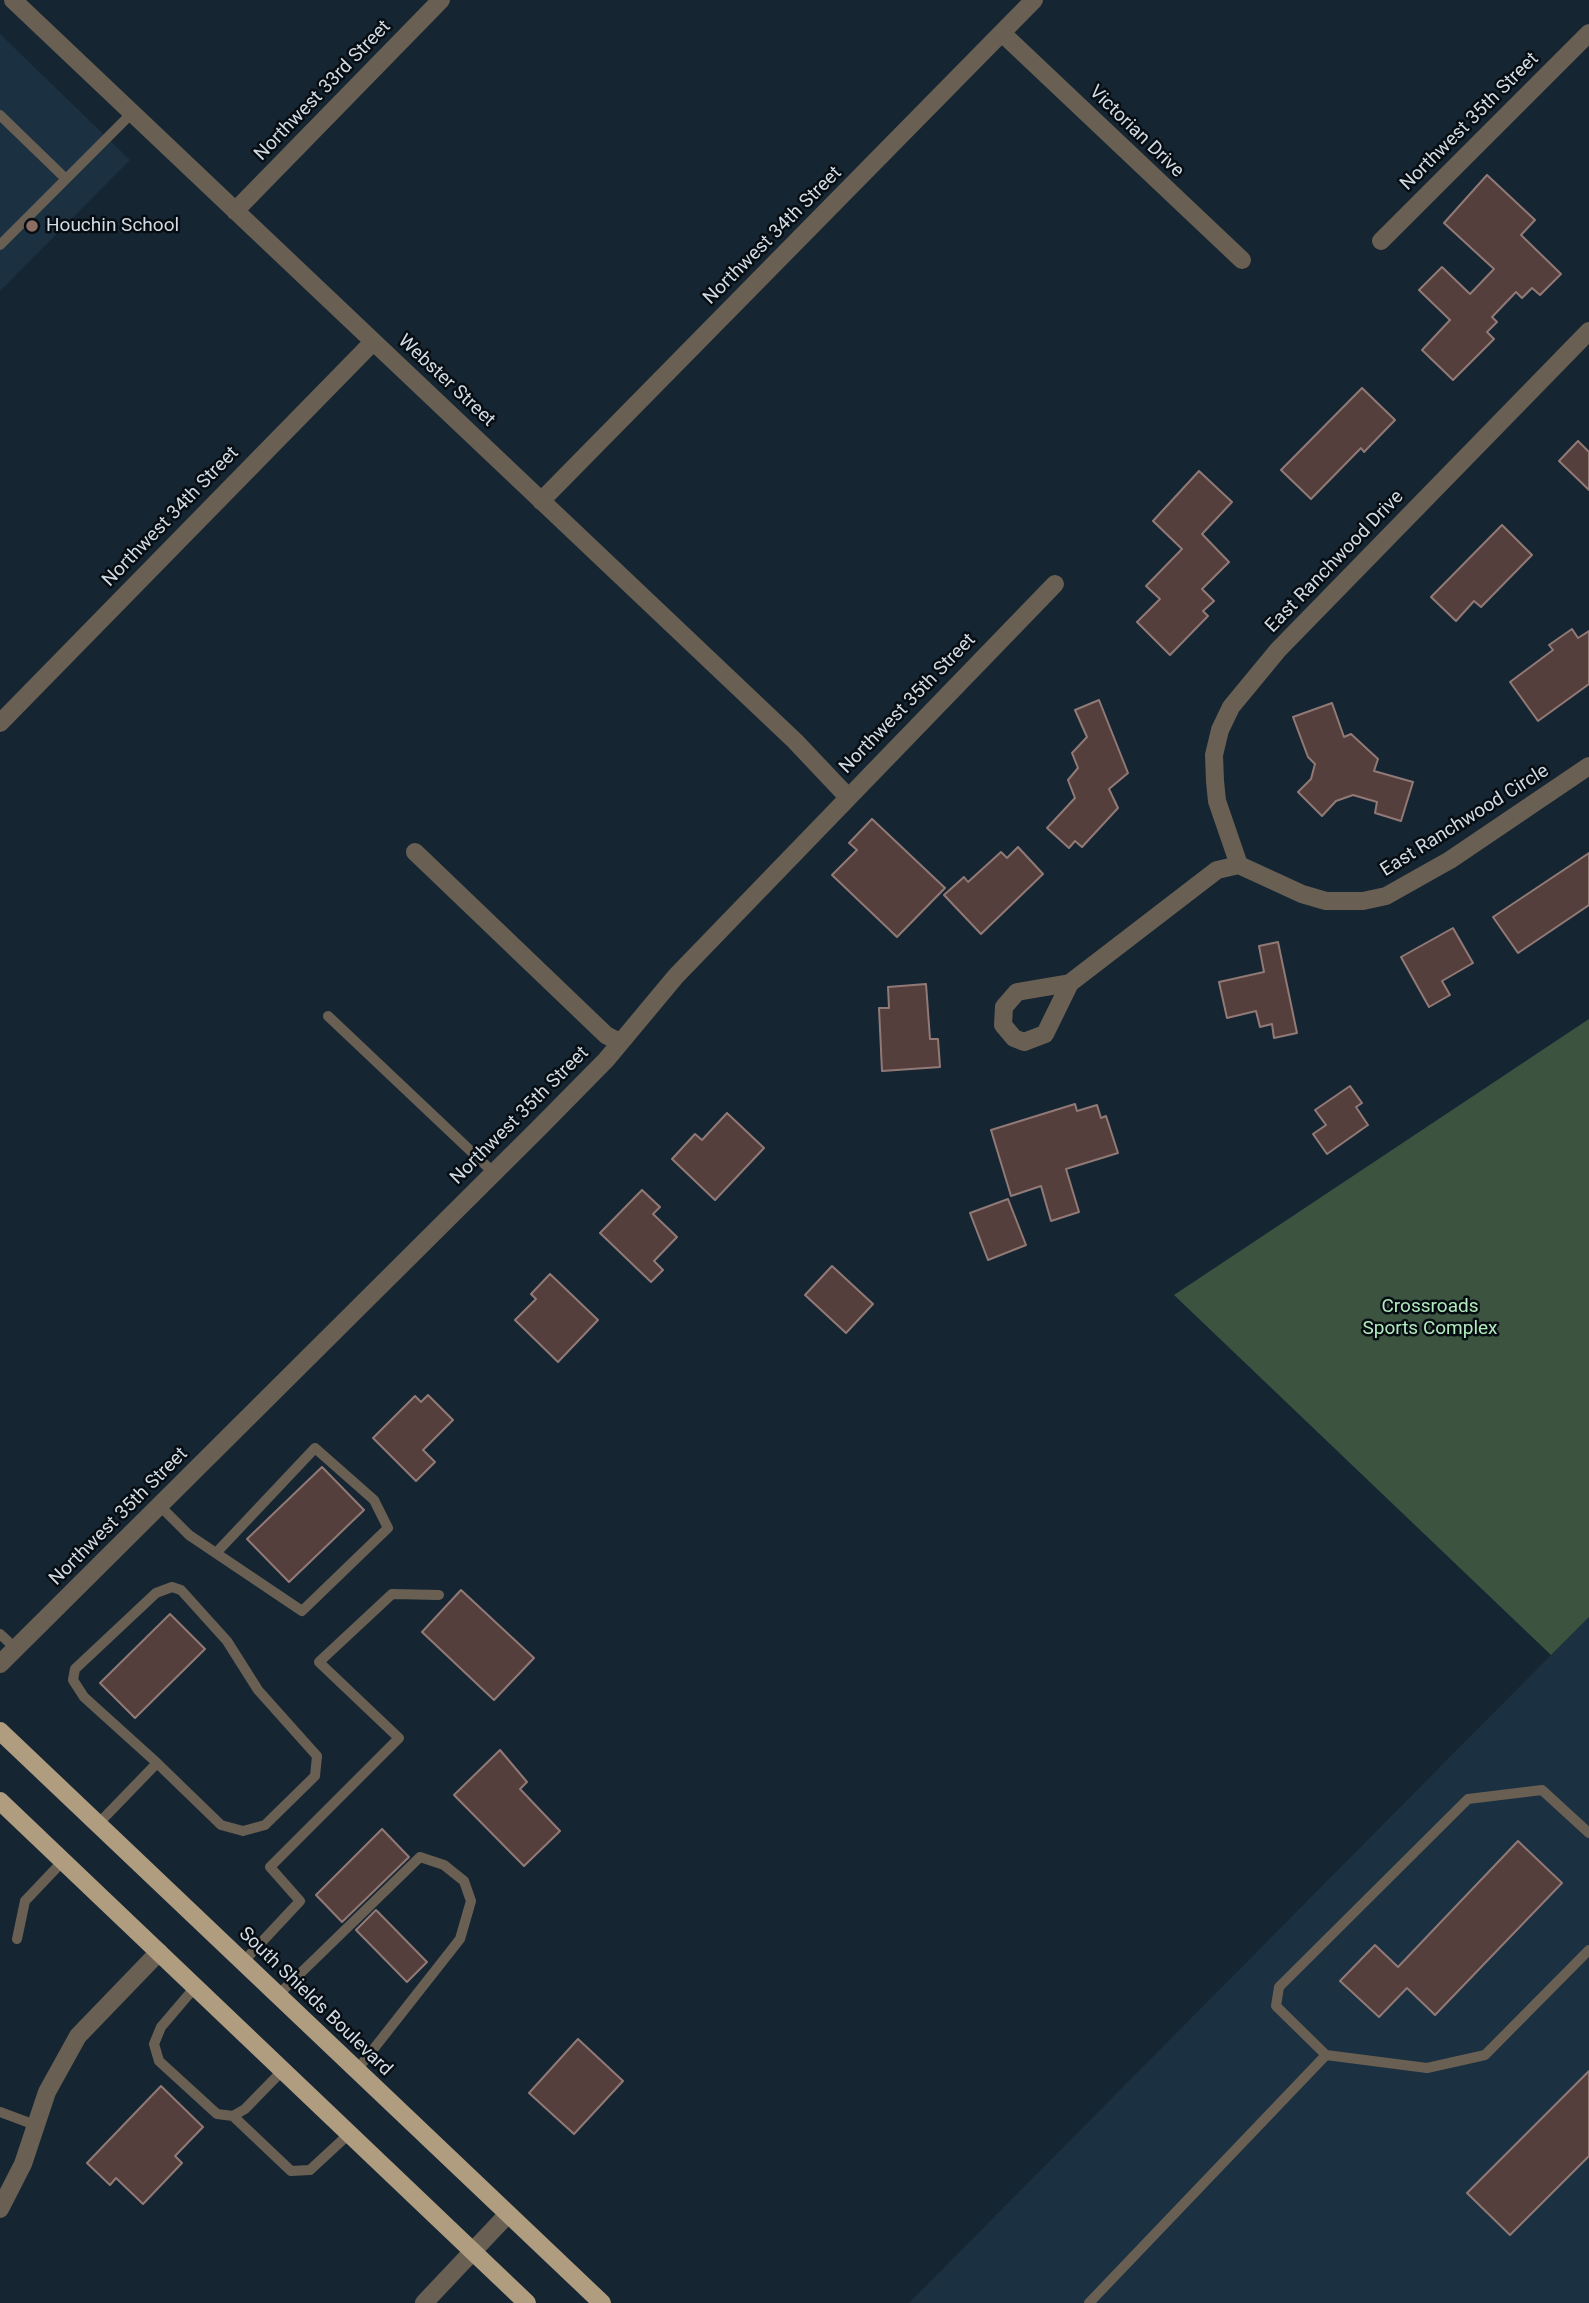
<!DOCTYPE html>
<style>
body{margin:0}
canvas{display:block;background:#162532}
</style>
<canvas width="1589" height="2303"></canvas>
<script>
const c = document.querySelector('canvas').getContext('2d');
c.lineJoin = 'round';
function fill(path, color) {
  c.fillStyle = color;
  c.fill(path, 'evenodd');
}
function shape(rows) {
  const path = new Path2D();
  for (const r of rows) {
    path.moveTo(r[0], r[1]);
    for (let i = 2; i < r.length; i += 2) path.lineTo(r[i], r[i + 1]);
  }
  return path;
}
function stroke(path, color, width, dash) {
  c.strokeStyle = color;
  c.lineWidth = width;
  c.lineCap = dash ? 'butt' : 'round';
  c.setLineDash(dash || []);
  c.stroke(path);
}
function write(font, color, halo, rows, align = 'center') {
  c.font = font + ' Roboto,sans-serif';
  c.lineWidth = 5;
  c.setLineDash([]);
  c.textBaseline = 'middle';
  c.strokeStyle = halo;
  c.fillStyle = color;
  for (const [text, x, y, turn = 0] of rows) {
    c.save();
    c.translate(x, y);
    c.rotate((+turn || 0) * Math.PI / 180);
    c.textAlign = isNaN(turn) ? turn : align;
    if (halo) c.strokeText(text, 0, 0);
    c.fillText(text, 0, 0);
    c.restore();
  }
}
fill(shape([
 [0,34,130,160,0,291],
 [1589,1617,1589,2303,909,2303,1551,1655]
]), '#1b3040');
fill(shape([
 [1589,1019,1589,1617,1551,1655,1174,1295]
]), '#3c5340');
const building = shape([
 [1487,175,1535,220,1521,235,1561,274,1540,295,1532,288,1522,298,1516,292,1492,317,1497,322,1487,332,1494,339,1453,380,1422,350,1450,320,1419,290,1442,267,1470,294,1494,269,1444,223,1487,175],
 [1362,388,1395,420,1364,452,1361,448,1311,499,1281,470,1362,388],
 [1578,441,1589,452,1589,490,1559,461,1578,441],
 [1199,471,1232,502,1202,534,1229,562,1202,589,1214,601,1203,611,1208,616,1170,655,1137,622,1160,599,1146,586,1182,549,1153,521,1199,471],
 [1502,525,1532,555,1481,607,1474,601,1456,621,1431,597,1502,525],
 [1572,629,1578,638,1589,631,1589,684,1538,721,1510,682,1553,650,1549,645,1572,629],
 [1099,700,1128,773,1109,789,1118,808,1082,847,1075,841,1069,848,1047,828,1075,798,1068,780,1078,768,1072,753,1087,737,1075,710,1099,700],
 [1332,703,1344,737,1351,734,1378,759,1374,771,1413,782,1401,821,1375,813,1377,802,1353,795,1336,801,1322,816,1298,792,1311,779,1315,764,1308,757,1293,717,1332,703],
 [872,819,945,888,897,937,832,875,857,850,849,843,872,819],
 [1018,847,1043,874,981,934,944,895,964,877,968,882,1001,852,1007,858,1018,847],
 [1589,853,1589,905,1518,953,1493,917,1589,853],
 [1453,928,1473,963,1442,981,1450,995,1429,1007,1401,957,1453,928],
 [1278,942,1297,1033,1274,1038,1272,1024,1260,1027,1256,1011,1227,1018,1219,982,1264,972,1259,946,1278,942],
 [926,984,930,1039,938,1039,940,1067,882,1071,879,1008,889,1008,888,987,926,984],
 [1350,1086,1362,1103,1356,1107,1368,1125,1327,1154,1313,1134,1326,1125,1315,1110,1350,1086],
 [1075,1104,1077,1111,1097,1105,1101,1118,1106,1116,1118,1153,1066,1169,1079,1212,1051,1221,1041,1186,1011,1196,991,1130,1075,1104],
 [727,1113,764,1148,715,1200,672,1159,695,1134,702,1140,727,1113],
 [642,1190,660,1207,653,1214,677,1237,654,1261,663,1270,651,1282,600,1233,642,1190],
 [1008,1199,1026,1245,988,1260,970,1213,1008,1199],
 [832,1266,873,1304,846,1333,805,1295,832,1266],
 [550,1274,598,1320,558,1362,515,1320,536,1299,531,1294,550,1274],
 [428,1395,453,1420,423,1450,435,1462,416,1481,373,1438,415,1396,421,1402,428,1395],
 [322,1467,364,1510,289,1582,247,1539,322,1467],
 [461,1590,534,1658,494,1700,422,1632,461,1590],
 [170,1614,205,1649,135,1718,100,1683,170,1614],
 [500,1750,527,1782,520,1789,560,1831,524,1866,454,1795,500,1750],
 [382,1829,409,1857,342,1922,316,1895,382,1829],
 [1518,1841,1562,1883,1435,2015,1407,1988,1379,2017,1340,1981,1375,1945,1398,1967,1518,1841],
 [376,1910,427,1962,407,1982,356,1930,376,1910],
 [578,2039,623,2081,574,2134,529,2093,578,2039],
 [1589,2071,1589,2156,1510,2235,1467,2193,1589,2071],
 [161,2086,203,2127,175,2156,182,2163,143,2204,116,2178,110,2185,87,2163,161,2086]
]);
fill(building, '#543f3d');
stroke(building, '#917976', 2);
stroke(shape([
 [0,115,66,179],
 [0,245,132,113],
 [328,1016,494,1173],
 [160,1506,189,1535,302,1611,388,1528,374,1500,315,1448,216,1553],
 [0,1634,15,1648],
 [98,1824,157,1763,221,1825,243,1831,265,1825,315,1776,317,1756,258,1690,227,1641,181,1590,172,1587,156,1593,75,1669,73,1680,84,1697,157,1763],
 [1589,1833,1542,1790,1468,1799,1279,1987,1276,2006,1326,2055,1427,2068,1485,2055,1589,1950],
 [17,1939,25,1901,63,1861],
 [243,1962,300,1901,270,1867,399,1738,319,1662,392,1594,439,1595],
 [196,1986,161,2027,154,2044,159,2061,217,2114,233,2116,245,2109,283,2070],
 [278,1995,420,1857,444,1865,464,1881,471,1901,460,1939,357,2070],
 [0,2112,35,2125],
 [233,2116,291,2171,310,2170,350,2133],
 [1089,2303,1326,2055]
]), '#696053', 10);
stroke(shape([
 [13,0,795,741,847,796],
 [1002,33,1242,260],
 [235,211,441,0],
 [1381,241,1589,33],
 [541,501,1034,0],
 [0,723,373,342],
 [415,852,606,1035,619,1042],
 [1239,865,1217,801,1215,781,1214,755,1220,730,1231,707,1278,650,1589,331],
 [1070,983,1017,992,1004,1007,1003,1025,1014,1038,1024,1042,1045,1034,1070,983,1217,870,1239,865,1302,894,1326,901,1363,901,1386,896,1450,860,1589,766],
 [0,1664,540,1127,606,1060,676,976,1055,584],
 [0,2209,23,2164,47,2092,78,2036,159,1952],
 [424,2303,508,2214]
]), '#696053', 18);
stroke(shape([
 [0,1731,602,2303],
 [0,1801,527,2303]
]), '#b09d80', 18);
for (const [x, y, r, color] of [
 [32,226,7,"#8d6e63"]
]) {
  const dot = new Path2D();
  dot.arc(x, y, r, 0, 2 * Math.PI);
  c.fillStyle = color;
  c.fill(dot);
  stroke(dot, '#070e13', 2.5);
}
write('19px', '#d2dbe4', '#070e13', [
 ["Northwest 33rd Street",323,91,-46],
 ["Northwest 35th Street",1470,122,-45],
 ["Victorian Drive",1136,132,44],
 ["Northwest 34th Street",773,236,-45],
 ["Webster Street",446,381,43],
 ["Northwest 34th Street",171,517,-46],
 ["East Ranchwood Drive",1335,562,-46],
 ["Northwest 35th Street",908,704,-46],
 ["East Ranchwood Circle",1465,821,-32],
 ["Northwest 35th Street",520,1116,-45],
 ["Northwest 35th Street",119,1517,-45],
 ["South Shields Boulevard",315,2002,44]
]);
write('19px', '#d2dbe4', '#070e13', [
 ["Houchin School",46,226]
], 'left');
write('19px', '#b2eabd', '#070e13', [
 ["Crossroads",1430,1307],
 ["Sports Complex",1430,1329]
]);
</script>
